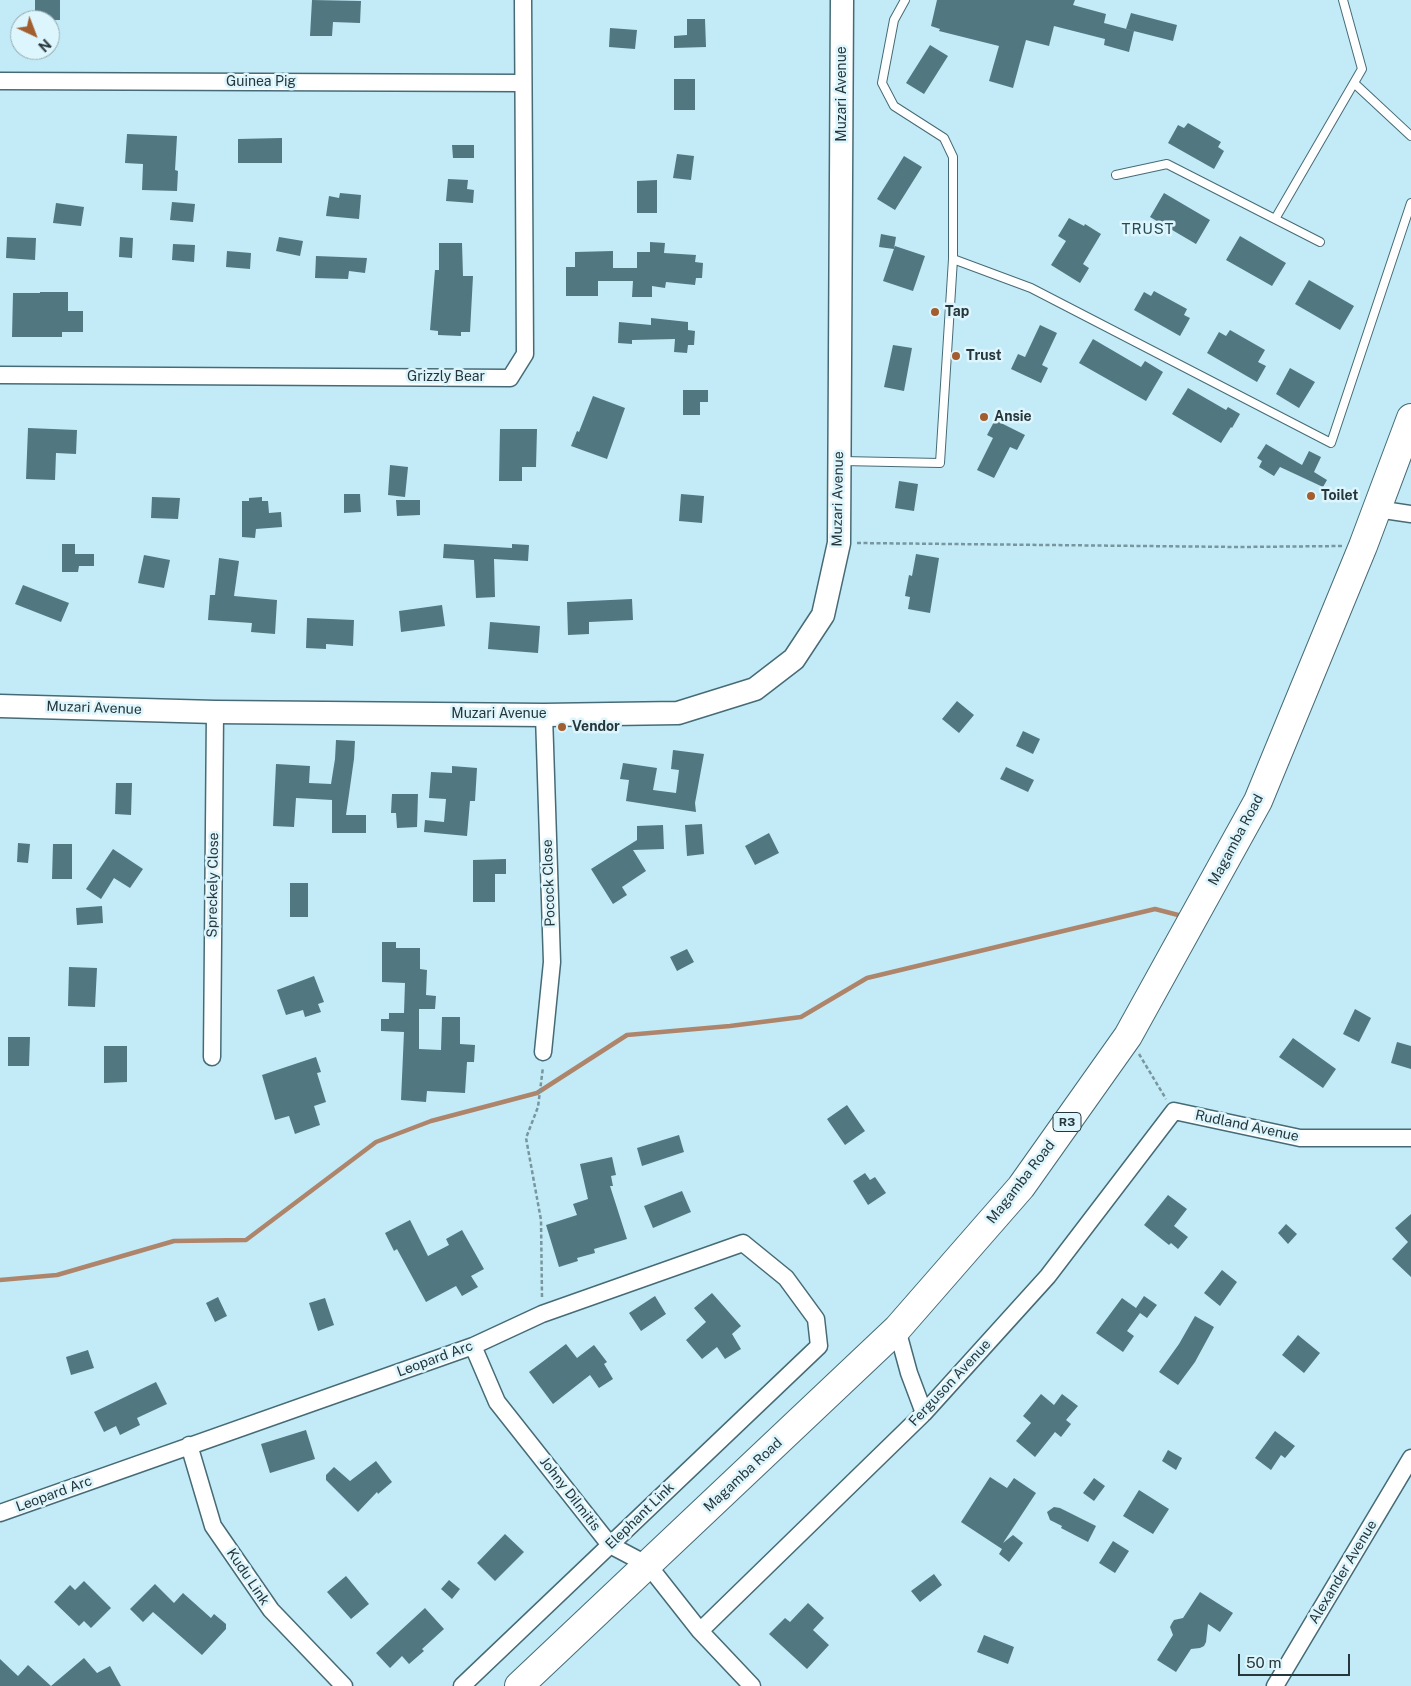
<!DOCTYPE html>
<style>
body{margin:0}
#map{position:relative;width:1411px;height:1686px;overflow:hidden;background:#c2ebf7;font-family:"Public Sans",sans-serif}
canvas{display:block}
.north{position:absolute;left:10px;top:10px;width:50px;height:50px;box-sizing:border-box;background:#ddf5fc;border:1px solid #94a9af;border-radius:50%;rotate:137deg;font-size:14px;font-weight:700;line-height:20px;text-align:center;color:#26373b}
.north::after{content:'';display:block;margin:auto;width:18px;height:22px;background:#a25e2e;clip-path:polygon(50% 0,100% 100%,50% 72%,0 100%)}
.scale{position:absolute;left:1238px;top:1654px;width:112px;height:22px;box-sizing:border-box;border:2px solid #26373b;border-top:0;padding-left:6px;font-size:15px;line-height:18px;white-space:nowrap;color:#26373b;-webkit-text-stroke:4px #ddf5fc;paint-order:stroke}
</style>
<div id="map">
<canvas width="1411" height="1686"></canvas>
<div class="north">N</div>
<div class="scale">50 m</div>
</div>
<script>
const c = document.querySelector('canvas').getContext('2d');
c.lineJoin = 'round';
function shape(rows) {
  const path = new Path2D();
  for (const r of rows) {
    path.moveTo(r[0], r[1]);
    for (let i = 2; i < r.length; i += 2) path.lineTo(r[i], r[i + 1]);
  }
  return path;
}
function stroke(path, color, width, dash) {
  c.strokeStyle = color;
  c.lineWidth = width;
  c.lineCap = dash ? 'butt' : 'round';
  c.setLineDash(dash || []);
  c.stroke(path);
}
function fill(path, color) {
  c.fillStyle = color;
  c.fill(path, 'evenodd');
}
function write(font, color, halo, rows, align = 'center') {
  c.font = font + ' "Public Sans",sans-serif';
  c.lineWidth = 5;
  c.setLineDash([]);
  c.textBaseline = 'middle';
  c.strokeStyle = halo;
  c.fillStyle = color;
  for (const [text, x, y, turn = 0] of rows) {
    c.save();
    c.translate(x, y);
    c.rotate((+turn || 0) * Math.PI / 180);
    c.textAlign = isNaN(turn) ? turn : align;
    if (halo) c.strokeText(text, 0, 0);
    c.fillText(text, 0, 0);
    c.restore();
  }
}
stroke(shape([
 [0,1280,57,1275,174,1241,246,1240,376,1142,431,1121,537,1093,627,1035,730,1026,801,1017,867,978,1155,909,1182,916]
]), '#ae856a', 4.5);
fill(shape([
 [35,0,60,0,60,20,35,20],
 [312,0,361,1,360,23,333,22,332,36,310,36],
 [937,0,1075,0,1073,5,1106,14,1104,23,1134,31,1129,52,1104,45,1105,39,1054,26,1049,46,1026,40,1013,88,989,81,999,46,939,31,940,29,931,26],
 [1131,13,1177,25,1173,41,1126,29],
 [687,19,705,19,706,47,674,48,674,36,687,35],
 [610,28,637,30,635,49,609,47],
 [930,45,948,56,924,94,906,83],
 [674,79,695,79,695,110,674,110],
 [1188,123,1221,142,1218,147,1224,151,1214,169,1168,143,1178,125,1184,128],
 [127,134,177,136,175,170,178,171,177,191,142,190,143,164,125,163],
 [282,138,282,163,238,163,238,139],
 [452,145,474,145,474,158,453,158],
 [677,154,694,156,691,180,673,178],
 [904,156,922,167,895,210,877,199],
 [448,179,468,180,467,189,474,190,473,203,446,201],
 [657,180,657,213,637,213,637,181],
 [340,193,361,195,359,219,326,216,329,196,339,198],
 [1164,193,1210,220,1196,244,1150,217],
 [172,202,195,204,193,222,170,220],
 [56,203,84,207,81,226,53,223],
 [1069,218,1084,226,1085,224,1101,234,1083,264,1089,268,1080,283,1051,265,1066,241,1058,236],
 [881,234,896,237,894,249,879,247],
 [1240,236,1286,263,1272,286,1226,260],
 [7,237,36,238,35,260,6,258],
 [120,237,133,238,132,258,119,257],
 [279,237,303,241,300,256,276,251],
 [650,242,665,243,664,253,696,255,695,262,703,263,702,278,696,278,695,285,666,282,665,288,652,286,652,297,632,297,633,281,598,281,598,296,566,296,566,267,575,267,575,252,613,251,613,268,637,268,637,252,650,252],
 [439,243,462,243,463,276,473,276,470,332,461,332,461,336,438,335,438,331,430,330,435,270,439,270],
 [173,244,195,245,194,262,172,260],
 [895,246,925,256,913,291,883,281],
 [227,251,251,253,250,269,226,267],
 [316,256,367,258,365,273,349,271,348,279,315,278],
 [1309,280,1354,306,1340,330,1295,304],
 [1154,291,1187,309,1184,315,1190,318,1180,336,1134,310,1144,292,1151,296],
 [40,292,68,292,68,311,83,311,83,332,62,332,62,337,12,337,13,293,40,293],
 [651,318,688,322,688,330,695,331,694,345,688,345,687,353,674,352,675,339,632,340,632,344,618,343,619,322,651,325],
 [1040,325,1057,333,1042,365,1048,368,1041,383,1011,369,1018,354,1025,357],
 [1230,330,1265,350,1258,362,1266,366,1257,382,1207,353,1219,332,1226,336],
 [1093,339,1141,367,1145,361,1163,372,1146,401,1079,363],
 [893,345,912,348,904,391,884,387],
 [1290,368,1315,382,1299,408,1276,394],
 [1188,388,1226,410,1228,407,1240,414,1232,428,1231,427,1221,443,1172,414],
 [683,390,708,390,708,402,700,402,700,415,683,415],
 [593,396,625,408,607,459,571,446,577,431,579,432],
 [995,420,1025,435,1017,450,1010,447,994,478,977,470,993,438,987,435],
 [28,428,77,430,76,454,56,453,55,480,26,479],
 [500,429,537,429,536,467,522,467,522,481,499,481],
 [1266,444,1302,465,1309,451,1321,457,1314,472,1327,480,1323,487,1280,467,1274,476,1259,467,1262,461,1257,458],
 [390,465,408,467,405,497,388,495],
 [899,481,918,484,914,511,895,508],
 [344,494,360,494,361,512,344,513],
 [681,494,704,496,702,523,679,521],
 [152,497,180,498,178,519,151,518],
 [262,497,262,501,268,501,269,513,281,512,282,527,256,529,255,538,242,537,242,501,249,501,249,498],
 [396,500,420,500,420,515,397,516],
 [62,544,75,544,75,554,94,554,94,566,79,566,78,572,62,572],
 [444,544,512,548,512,544,529,545,528,561,494,559,495,597,476,598,474,560,443,558],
 [916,554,939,558,930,613,908,609,910,597,905,596,909,575,912,576],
 [144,555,170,560,164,588,138,583],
 [219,558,239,561,234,596,277,600,275,634,251,632,252,623,208,620,210,595,215,595],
 [23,585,69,603,61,622,15,604],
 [632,599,633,620,589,622,589,634,568,635,567,602],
 [442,605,445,626,401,632,399,611],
 [307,618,354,620,353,646,326,644,326,649,306,648],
 [490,622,540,626,538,653,488,649],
 [957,701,974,715,959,733,942,719],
 [1023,731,1040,739,1033,754,1016,746],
 [336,740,355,741,354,759,346,815,366,815,366,833,332,833,332,800,296,798,294,827,273,826,276,764,310,766,309,783,331,784,335,759],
 [673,750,704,754,695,803,696,812,626,801,629,780,620,779,623,763,657,768,653,790,676,793,679,770,671,769],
 [452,766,477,768,475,801,470,801,467,836,424,832,425,820,444,822,446,799,429,798,431,772,452,773],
 [1006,767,1034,780,1028,792,1000,779],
 [116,783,132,783,131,815,115,814],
 [392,794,418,794,417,827,397,828,396,813,391,813],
 [702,824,704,854,687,856,685,825],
 [663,825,664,849,633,850,646,871,622,887,627,895,613,904,591,869,637,840,637,826],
 [769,833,779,853,755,865,745,846],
 [18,843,30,844,28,863,17,862],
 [53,844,72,844,72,879,52,879],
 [113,849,143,869,130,888,114,878,101,899,86,889],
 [506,859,506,874,495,874,495,902,473,902,473,860],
 [290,883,308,883,308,917,290,917],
 [102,906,103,923,77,925,76,908],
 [382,942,396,942,396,948,420,948,420,969,427,970,426,995,436,996,435,1009,419,1009,419,1049,441,1050,442,1017,460,1017,460,1044,475,1045,474,1062,467,1062,465,1093,427,1091,426,1102,401,1100,404,1032,381,1031,381,1019,389,1019,389,1013,404,1013,405,983,382,982],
 [687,949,694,962,677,971,670,957],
 [69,967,97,968,95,1007,68,1006],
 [314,976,324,1002,318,1004,321,1012,305,1017,303,1010,286,1015,277,990],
 [1355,1009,1371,1018,1359,1042,1343,1034],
 [8,1037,30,1037,29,1066,8,1066],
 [1293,1038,1336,1069,1323,1088,1279,1057],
 [1397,1042,1411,1046,1411,1069,1391,1063],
 [104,1046,127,1046,127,1082,104,1083],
 [316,1057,321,1072,317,1073,326,1102,314,1106,320,1125,295,1134,289,1116,275,1120,262,1075],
 [847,1105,865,1131,845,1145,827,1119],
 [679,1135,684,1152,642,1166,637,1148],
 [612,1157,616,1175,611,1176,613,1186,610,1186,627,1239,594,1249,595,1253,577,1258,578,1261,559,1267,546,1225,577,1215,573,1204,588,1199,580,1164],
 [865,1173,870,1180,875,1177,886,1193,868,1205,853,1181],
 [682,1191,691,1212,653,1228,644,1206],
 [1168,1195,1187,1209,1174,1226,1188,1237,1178,1249,1171,1243,1169,1245,1144,1225],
 [1411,1214,1411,1277,1392,1259,1408,1242,1395,1228],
 [410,1220,428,1256,449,1245,446,1239,462,1230,484,1269,471,1276,478,1287,462,1296,456,1286,426,1302,397,1249,394,1251,385,1233],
 [1286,1224,1297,1234,1288,1244,1278,1233],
 [1222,1270,1237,1282,1220,1306,1204,1293],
 [712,1293,741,1326,732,1334,741,1349,725,1359,717,1347,702,1359,686,1340,706,1322,694,1308],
 [655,1296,666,1314,641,1331,629,1313],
 [1144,1296,1157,1305,1147,1318,1140,1313,1127,1331,1134,1336,1123,1352,1096,1333,1122,1298,1136,1308],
 [218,1297,227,1316,215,1322,206,1303],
 [325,1298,334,1325,318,1331,309,1303],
 [1195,1316,1214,1327,1195,1362,1178,1385,1159,1372,1179,1344],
 [1298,1335,1320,1353,1304,1373,1282,1355],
 [566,1344,577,1358,594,1345,607,1362,604,1364,613,1379,599,1388,590,1375,553,1404,529,1372],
 [88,1350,94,1368,71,1375,66,1357],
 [156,1382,167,1404,137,1418,140,1425,120,1435,116,1426,104,1432,94,1412],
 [1041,1394,1054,1405,1062,1394,1078,1406,1066,1420,1071,1424,1061,1437,1055,1432,1035,1457,1016,1441,1031,1423,1023,1416],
 [306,1430,315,1459,270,1473,261,1444],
 [1275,1431,1295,1446,1285,1458,1281,1455,1271,1470,1255,1458],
 [1168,1450,1182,1458,1176,1470,1162,1461],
 [376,1461,392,1482,378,1494,377,1492,358,1512,326,1480,326,1475,334,1467,350,1481],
 [990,1477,1007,1488,1014,1478,1036,1493,1003,1543,1013,1535,1023,1543,1009,1562,999,1554,1002,1549,961,1522],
 [1094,1478,1105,1486,1094,1501,1083,1493],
 [1139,1490,1169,1509,1153,1534,1123,1516],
 [1054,1507,1060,1508,1096,1526,1088,1542,1061,1528,1062,1526,1050,1520,1047,1512],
 [505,1534,524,1552,495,1581,477,1563],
 [1113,1541,1129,1551,1115,1573,1099,1563],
 [934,1574,942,1585,920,1602,911,1591],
 [346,1576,369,1604,351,1619,327,1592],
 [449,1580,460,1589,452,1599,441,1589],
 [84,1581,111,1608,91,1628,84,1621,79,1626,54,1602,70,1585,75,1590],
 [155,1584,174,1603,183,1593,211,1618,214,1614,226,1624,226,1629,202,1655,153,1612,143,1622,130,1609],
 [1200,1592,1233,1613,1220,1632,1208,1624,1206,1642,1204,1646,1200,1648,1191,1649,1176,1672,1157,1660,1173,1635,1170,1627,1172,1623,1174,1620,1183,1618],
 [808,1603,824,1618,813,1630,829,1645,807,1669,769,1634,785,1618,790,1622],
 [425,1608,444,1629,422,1649,424,1651,409,1664,402,1656,390,1668,376,1653],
 [984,1635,1014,1647,1008,1664,977,1652],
 [84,1658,97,1673,110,1666,121,1686,51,1686],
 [0,1659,18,1676,28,1665,51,1686,0,1686]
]), '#517781');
const lane = shape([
 [1354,83,1411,136],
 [1116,175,1167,164,1320,242],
 [1275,219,1362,69,1343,0],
 [953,259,1031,288,1331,443,1411,203],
 [842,461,940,463,953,259,953,157,944,138,894,106,882,83,894,20,905,0]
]);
const street = shape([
 [0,81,522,83],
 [0,375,510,378,525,354,523,0],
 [1377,509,1411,514],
 [543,1052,552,962,544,715],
 [212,1057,215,712],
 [897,1329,909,1373,924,1413],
 [473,1346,497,1402,610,1545,648,1565,700,1631,752,1686],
 [189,1445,213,1526,271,1610,344,1686],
 [0,1513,473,1346,542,1314,743,1243,786,1278,816,1319,819,1346,462,1686],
 [700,1631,924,1413,1048,1276,1174,1111,1300,1138,1411,1138],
 [1275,1686,1411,1458]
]);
const secondary = shape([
 [0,706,215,712,544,715,678,713,755,689,794,659,823,615,839,543,842,0]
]);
const highway = shape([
 [519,1686,897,1329,1021,1187,1128,1036,1258,801,1363,546,1411,418]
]);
stroke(lane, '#466b76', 10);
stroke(street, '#466b76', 19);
stroke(secondary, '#466b76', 25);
stroke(highway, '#466b76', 30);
stroke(shape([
 [857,543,1239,547,1342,546],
 [1139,1054,1166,1099],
 [542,1297,541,1220,526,1138,538,1107,543,1067]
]), '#78969e', 2.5, [4, 2.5]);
stroke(lane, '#fff', 8);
stroke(street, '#fff', 16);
stroke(secondary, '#fff', 22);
stroke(highway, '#fff', 28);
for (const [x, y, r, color] of [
 [935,312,5,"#a25e2e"],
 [956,356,5,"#a25e2e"],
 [984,417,5,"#a25e2e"],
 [1311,496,5,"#a25e2e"],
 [562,727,5,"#a25e2e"]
]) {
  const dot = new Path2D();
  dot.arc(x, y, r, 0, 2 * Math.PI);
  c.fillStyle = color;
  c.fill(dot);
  stroke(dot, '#ddf5fc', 2);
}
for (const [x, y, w] of [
 [1067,1122,28]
]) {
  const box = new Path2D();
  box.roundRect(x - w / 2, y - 9.5, w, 19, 4);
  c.fillStyle = '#ddf5fc';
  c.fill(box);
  stroke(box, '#26373b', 1);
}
write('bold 12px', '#26373b', null, [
 ["R3",1067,1122]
]);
write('14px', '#26373b', '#ddf5fc', [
 ["Guinea Pig",261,82],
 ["Muzari Avenue",842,94,-90],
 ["Grizzly Bear",446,377],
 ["Muzari Avenue",838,499,-89],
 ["Muzari Avenue",94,708,2],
 ["Muzari Avenue",499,714],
 ["Magamba Road",1236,840,-62],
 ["Pocock Close",549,883,-92],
 ["Spreckely Close",213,885,-89],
 ["Rudland Avenue",1247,1126,12],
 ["Magamba Road",1021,1182,-52],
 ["Leopard Arc",435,1359,-20],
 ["Ferguson Avenue",950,1383,-47],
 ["Magamba Road",743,1475,-43],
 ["Leopard Arc",54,1494,-20],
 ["Johny Dilmitis",570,1494,52],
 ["Elephant Link",640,1516,-44],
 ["Alexander Avenue",1343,1572,-59],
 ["Kudu Link",248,1577,56]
]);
write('bold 14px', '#26373b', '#ddf5fc', [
 ["Tap",945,312],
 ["Trust",966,356],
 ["Ansie",994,417],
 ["Toilet",1321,496],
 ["Vendor",572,727]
], 'left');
c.letterSpacing = '1px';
write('15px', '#254a53', '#ddf5fc', [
 ["TRUST",1148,229]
]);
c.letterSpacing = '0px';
</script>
